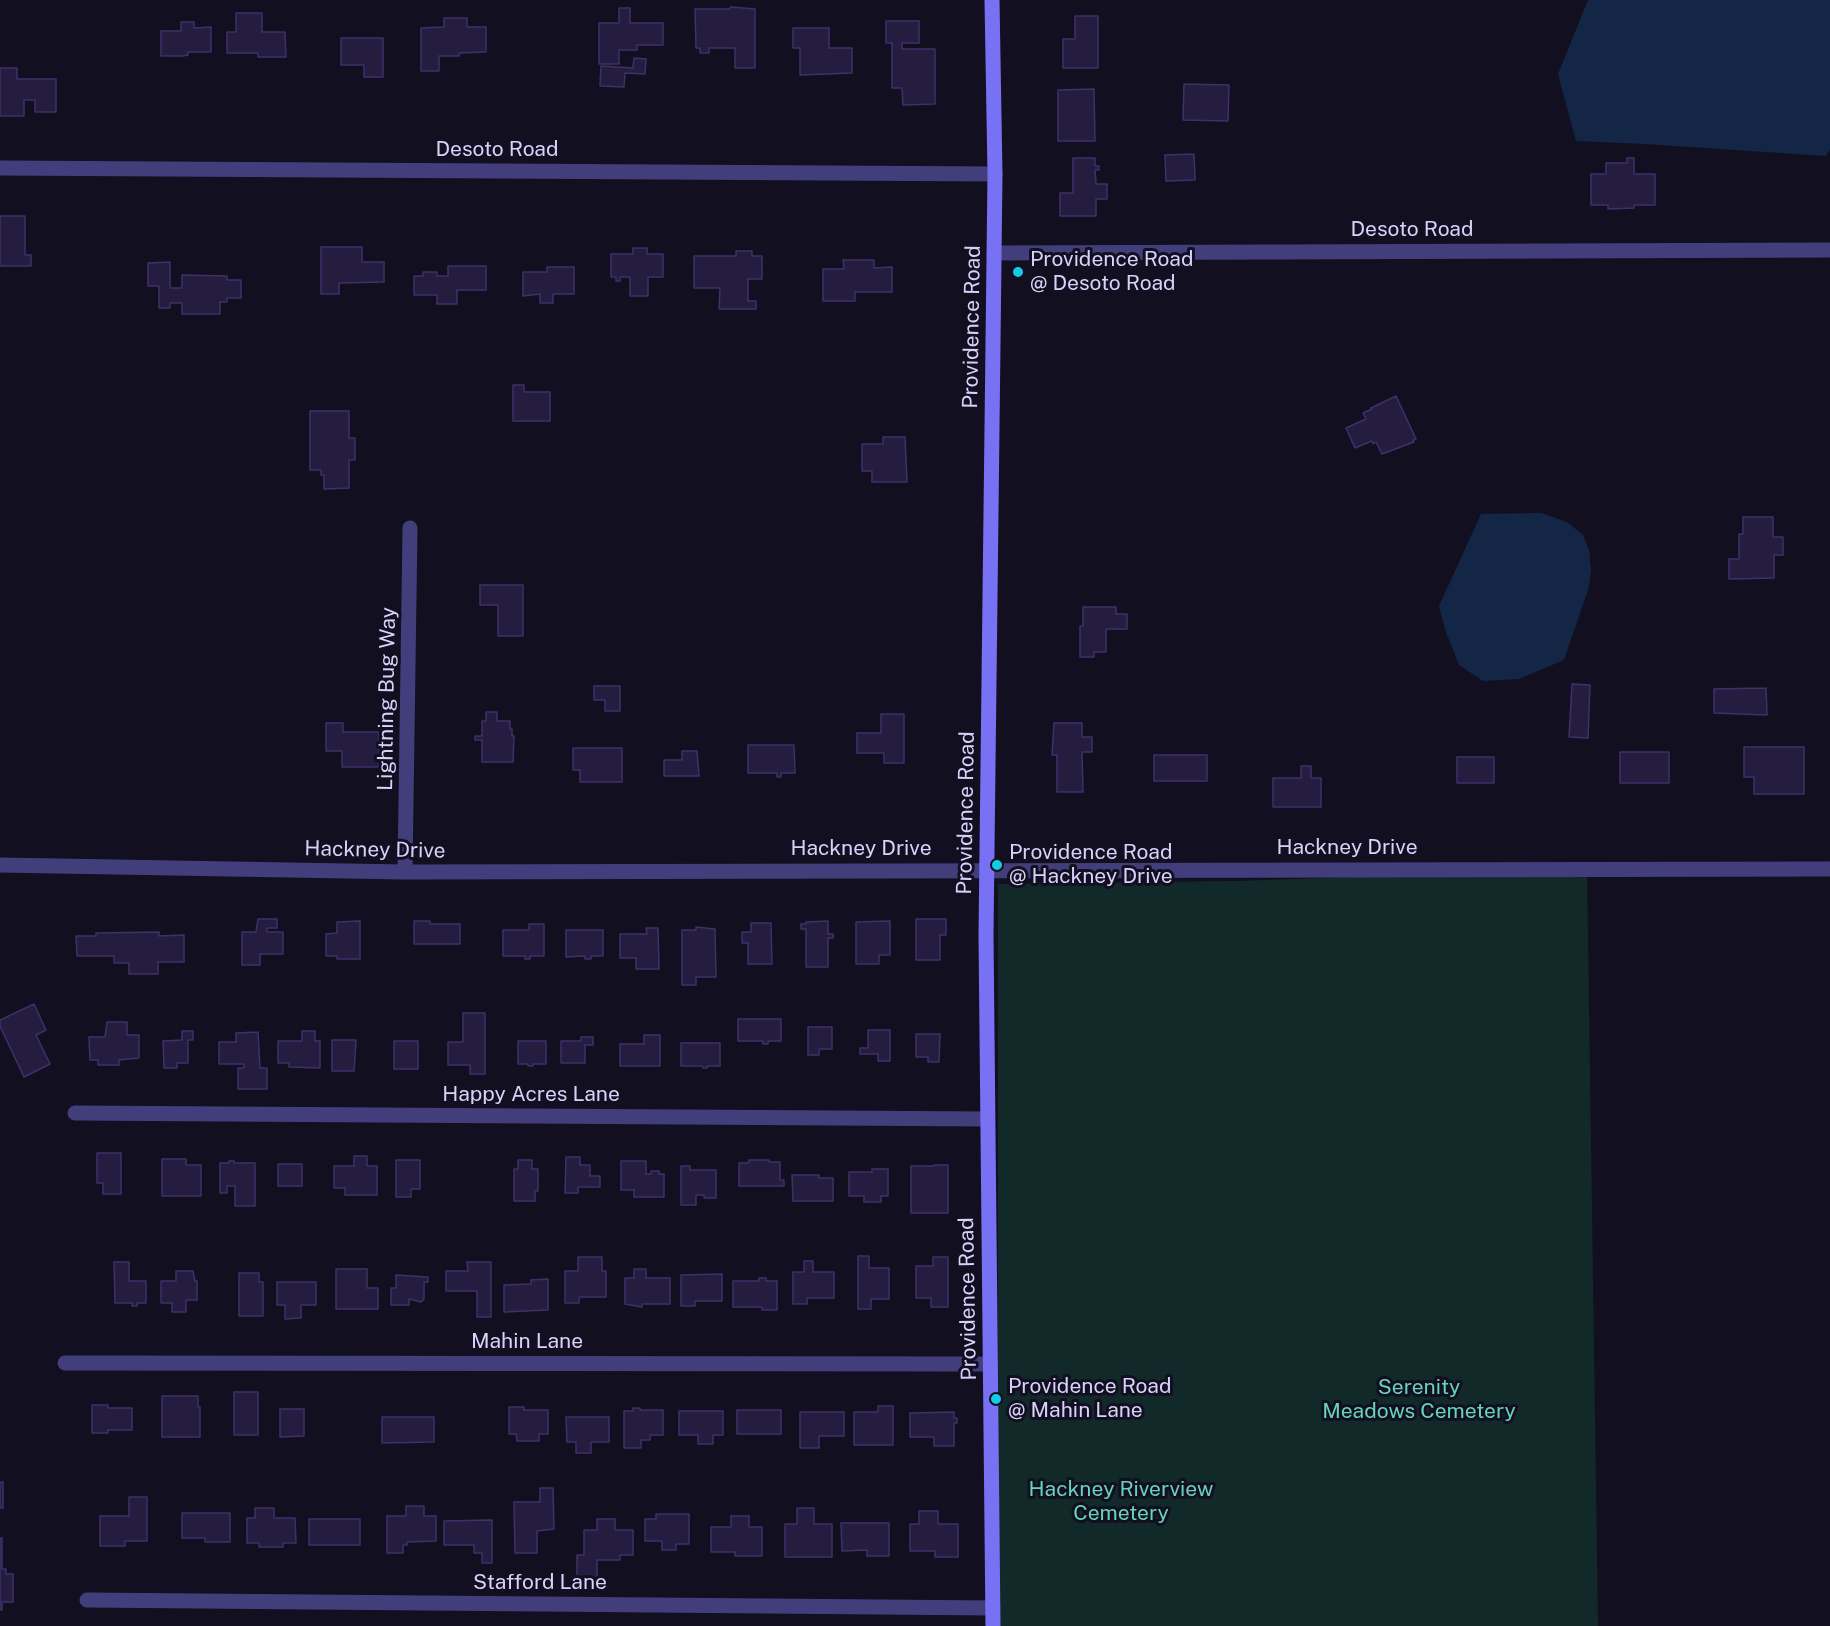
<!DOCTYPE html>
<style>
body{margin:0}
canvas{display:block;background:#120f20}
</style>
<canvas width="1830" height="1626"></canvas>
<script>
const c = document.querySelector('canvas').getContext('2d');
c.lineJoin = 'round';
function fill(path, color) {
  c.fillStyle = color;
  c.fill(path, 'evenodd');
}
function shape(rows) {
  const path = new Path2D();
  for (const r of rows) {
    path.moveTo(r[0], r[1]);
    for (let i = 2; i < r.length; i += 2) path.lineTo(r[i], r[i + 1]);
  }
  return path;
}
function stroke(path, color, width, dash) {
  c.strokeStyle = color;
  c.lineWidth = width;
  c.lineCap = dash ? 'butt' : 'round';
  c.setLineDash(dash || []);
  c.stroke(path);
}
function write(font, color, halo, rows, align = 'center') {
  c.font = font + ' "Public Sans",sans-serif';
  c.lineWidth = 6;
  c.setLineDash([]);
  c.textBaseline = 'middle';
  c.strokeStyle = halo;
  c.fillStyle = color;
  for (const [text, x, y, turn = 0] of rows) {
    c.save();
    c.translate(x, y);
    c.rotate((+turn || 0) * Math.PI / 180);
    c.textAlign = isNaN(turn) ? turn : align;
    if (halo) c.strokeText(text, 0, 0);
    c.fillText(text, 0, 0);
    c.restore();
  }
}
fill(shape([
 [1587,869,1598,1626,998,1626,998,884,1237,881]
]), '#122929');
fill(shape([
 [1588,0,1830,0,1830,149,1826,156,1645,144,1576,141,1558,74],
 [1541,513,1567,522,1583,535,1589,550,1591,569,1589,587,1564,660,1519,679,1483,681,1459,665,1446,632,1439,606,1481,514]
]), '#132645');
const building = shape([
 [731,7,755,9,755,68,735,68,735,48,709,48,709,53,700,53,700,48,696,48,695,9,729,9,731,7],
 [619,8,630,8,630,23,663,23,663,45,637,45,637,50,619,50,619,64,599,64,599,23,619,23,619,8],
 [236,13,262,13,262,32,285,32,286,57,258,57,258,53,227,53,227,32,236,32,236,13],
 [1075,16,1098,16,1098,68,1063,68,1063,39,1075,39,1075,16],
 [444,18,467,18,467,27,486,27,486,52,459,53,459,56,439,56,439,71,421,71,421,28,444,27,444,18],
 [886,21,919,21,919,43,902,43,902,49,935,49,935,104,903,105,902,88,892,88,892,43,886,43,886,21],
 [181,22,194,22,194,28,211,27,211,52,188,52,188,55,183,56,161,56,161,31,181,31,181,22],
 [793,28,829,28,829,48,852,48,852,73,800,75,800,48,793,48,793,28],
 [341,38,383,38,383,77,364,77,364,65,341,65,341,38],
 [634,58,646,59,645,74,625,73,624,87,600,86,601,66,633,68,634,58],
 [0,68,17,68,17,79,56,79,56,112,35,112,35,100,24,100,24,116,0,116,0,68],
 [1184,84,1229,85,1228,121,1183,120,1184,84],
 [1094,89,1095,141,1058,141,1058,90,1094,89],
 [1194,154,1195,180,1166,181,1165,155,1194,154],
 [1073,158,1095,158,1095,166,1099,166,1099,170,1095,170,1096,184,1107,184,1107,199,1096,199,1096,216,1060,216,1060,193,1073,193,1073,158],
 [1627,158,1634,158,1634,174,1655,174,1655,205,1634,205,1634,208,1608,209,1608,205,1591,205,1591,174,1606,174,1606,163,1627,163,1627,158],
 [0,216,25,216,25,255,31,255,31,266,0,266,0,216],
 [321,247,362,247,362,262,384,262,384,282,339,283,339,294,321,294,321,247],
 [633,248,647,248,647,254,663,254,663,277,648,277,648,296,630,296,630,277,620,277,620,281,616,281,616,277,611,277,611,254,633,254,633,248],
 [736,251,752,251,752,256,762,256,762,279,748,279,748,301,756,301,756,309,719,309,720,288,694,288,694,256,736,256,736,251],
 [843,260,874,260,874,268,892,267,892,292,855,292,855,301,823,301,823,269,844,269,843,260],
 [170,262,170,288,182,288,182,275,227,276,227,280,241,280,241,298,227,298,227,302,220,302,220,314,182,314,182,303,170,303,170,308,159,308,159,286,148,286,148,263,170,262],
 [448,266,486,266,486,290,457,290,457,304,437,304,437,295,414,295,414,276,423,276,423,272,437,272,437,276,448,276,448,266],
 [547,267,574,267,574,294,553,294,553,303,540,303,540,294,523,296,523,272,547,272,547,267],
 [513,385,524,385,524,392,550,392,550,421,513,421,513,385],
 [1396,396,1416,439,1413,440,1414,442,1382,454,1376,442,1373,444,1372,441,1355,448,1346,428,1366,419,1363,413,1372,409,1371,408,1396,396],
 [310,411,349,411,349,438,355,438,355,460,349,460,349,488,324,489,324,475,321,475,321,470,310,470,310,411],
 [883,437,905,437,907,482,872,482,872,471,862,471,862,444,883,444,883,437],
 [1743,517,1773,517,1773,537,1783,537,1783,555,1774,555,1774,578,1729,579,1729,559,1739,559,1739,534,1743,534,1743,517],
 [480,585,523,585,523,636,498,636,498,605,480,605,480,585],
 [1083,607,1116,607,1116,614,1127,614,1127,629,1106,629,1106,652,1094,652,1094,657,1080,657,1080,626,1083,626,1083,607],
 [1572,684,1590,685,1588,738,1569,737,1572,684],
 [594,686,620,686,620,711,605,711,605,700,594,700,594,686],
 [1766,688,1767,715,1714,713,1714,689,1766,688],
 [486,712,497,712,497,721,510,721,510,729,512,729,512,736,514,736,513,762,482,762,482,740,475,740,475,736,482,736,482,721,486,721,486,712],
 [881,714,904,714,904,763,884,763,884,753,857,753,857,733,881,733,881,714],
 [326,723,343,723,343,732,379,732,379,767,342,767,342,751,326,751,326,723],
 [1054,723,1082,723,1082,737,1092,737,1092,752,1082,752,1083,792,1057,792,1057,755,1052,755,1054,723],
 [748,745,794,745,795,773,781,773,781,777,777,777,777,773,748,773,748,745],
 [1744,747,1804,747,1804,794,1754,794,1754,777,1744,777,1744,747],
 [573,748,622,748,622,782,580,782,580,770,573,770,573,748],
 [682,751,697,751,699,776,664,776,664,760,682,760,682,751],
 [1620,752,1669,752,1669,783,1620,783,1620,752],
 [1154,755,1207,755,1207,781,1154,781,1154,755],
 [1457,757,1494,757,1494,783,1457,783,1457,757],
 [1301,766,1311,766,1311,778,1321,778,1321,807,1273,807,1273,778,1301,778,1301,766],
 [258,919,277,919,277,928,267,928,267,932,283,932,283,954,260,954,260,965,242,965,242,932,256,932,258,919],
 [916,919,946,919,946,935,940,935,940,960,916,960,916,919],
 [360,921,360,959,337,959,337,956,326,956,326,934,337,933,337,922,360,921],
 [414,921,430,921,430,924,460,924,460,944,414,944,414,921],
 [828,921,828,934,833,934,833,938,828,938,828,967,806,967,806,929,801,929,801,924,806,924,806,922,828,921],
 [890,921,890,955,879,955,879,964,856,964,856,922,890,921],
 [751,923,771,923,772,964,748,964,748,943,742,943,742,932,751,932,751,923],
 [529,924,544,924,544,956,530,956,530,959,525,959,525,956,503,956,503,930,529,930,529,924],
 [696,927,715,929,716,977,696,977,696,985,682,985,682,930,696,930,696,927],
 [646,928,658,928,659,969,636,969,636,958,620,958,620,934,647,934,646,928],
 [566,930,603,930,603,956,591,956,591,959,585,959,585,956,566,957,566,930],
 [159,932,159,936,184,935,184,962,158,962,158,974,129,974,129,963,114,963,114,956,77,956,76,936,96,936,96,933,159,932],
 [34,1004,46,1030,36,1035,50,1064,24,1077,0,1026,0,1020,34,1004],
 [463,1013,485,1013,485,1074,470,1074,470,1065,448,1065,448,1042,463,1042,463,1013],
 [738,1019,781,1019,781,1041,768,1041,768,1044,763,1044,763,1041,738,1041,738,1019],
 [107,1022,127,1022,127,1035,139,1035,139,1058,119,1060,119,1065,98,1065,98,1060,90,1060,89,1037,105,1037,107,1022],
 [808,1027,832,1027,832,1049,819,1049,819,1055,808,1055,808,1027],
 [868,1030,890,1030,890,1061,878,1061,878,1054,860,1054,860,1048,868,1048,868,1030],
 [182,1031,193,1031,193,1040,188,1040,188,1063,177,1063,177,1068,164,1068,163,1041,182,1040,182,1031],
 [302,1031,315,1031,315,1041,320,1041,320,1068,289,1067,289,1063,278,1063,278,1041,302,1041,302,1031],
 [258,1032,260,1068,267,1068,267,1089,238,1089,238,1068,244,1068,244,1064,219,1064,219,1042,236,1042,236,1033,258,1032],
 [916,1034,940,1034,939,1062,928,1062,928,1057,916,1057,916,1034],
 [644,1035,660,1035,660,1066,620,1066,620,1044,644,1044,644,1035],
 [581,1037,593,1037,593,1045,585,1045,585,1063,561,1063,561,1041,581,1041,581,1037],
 [332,1040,356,1040,354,1071,332,1071,332,1040],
 [394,1041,418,1041,418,1069,394,1069,394,1041],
 [518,1041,546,1041,546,1064,533,1064,533,1066,528,1066,528,1064,518,1064,518,1041],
 [681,1043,720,1043,720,1066,707,1066,707,1068,703,1068,702,1066,681,1066,681,1043],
 [97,1153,121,1153,121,1194,103,1194,103,1183,97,1183,97,1153],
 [354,1156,367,1156,367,1166,377,1166,377,1195,345,1195,345,1188,334,1188,334,1166,354,1166,354,1156],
 [566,1157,580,1157,580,1165,590,1165,590,1176,600,1176,600,1187,578,1187,578,1193,565,1193,566,1157],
 [162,1159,186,1159,186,1165,201,1165,201,1196,162,1196,162,1159],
 [396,1160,420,1160,420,1189,411,1189,411,1197,396,1197,396,1160],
 [518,1160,532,1160,532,1169,538,1169,538,1191,535,1191,535,1201,514,1201,514,1169,518,1169,518,1160],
 [749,1160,769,1160,769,1162,780,1162,780,1180,784,1180,784,1186,739,1186,739,1163,749,1163,749,1160],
 [229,1161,234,1161,234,1163,255,1163,255,1206,235,1206,235,1186,227,1186,227,1193,220,1193,220,1163,229,1163,229,1161],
 [621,1161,646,1161,646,1174,651,1174,651,1171,659,1171,659,1174,664,1174,664,1197,634,1197,634,1190,621,1190,621,1161],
 [278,1164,302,1164,302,1186,278,1186,278,1164],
 [934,1165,948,1165,948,1213,911,1213,911,1166,934,1166,934,1165],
 [681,1166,690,1166,690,1170,716,1170,716,1198,704,1198,704,1195,696,1195,696,1205,681,1205,681,1166],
 [872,1169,888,1169,888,1196,881,1196,881,1202,864,1202,864,1196,849,1196,849,1172,872,1172,872,1169],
 [792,1175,819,1175,819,1178,833,1178,833,1201,793,1201,792,1175],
 [858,1256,869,1256,869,1268,889,1268,889,1299,871,1299,871,1309,858,1309,858,1256],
 [578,1257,602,1257,602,1271,606,1271,606,1297,579,1297,579,1303,565,1303,565,1271,578,1271,578,1257],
 [933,1257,948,1257,948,1307,931,1307,931,1298,916,1298,916,1266,933,1266,933,1257],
 [804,1261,813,1261,813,1272,834,1272,834,1298,807,1298,807,1304,793,1304,793,1272,804,1272,804,1261],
 [114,1262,129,1262,129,1281,146,1281,146,1303,137,1303,137,1306,132,1306,132,1303,115,1303,114,1262],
 [467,1262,491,1262,491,1317,477,1317,477,1291,446,1291,446,1271,468,1271,467,1262],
 [336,1269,367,1269,367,1288,378,1288,378,1309,336,1309,336,1269],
 [634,1269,646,1269,646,1278,670,1278,670,1304,642,1304,642,1307,625,1304,625,1278,634,1278,634,1269],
 [176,1271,193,1271,195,1281,197,1281,197,1300,186,1300,186,1312,172,1312,172,1303,161,1303,161,1281,176,1281,176,1271],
 [239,1273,259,1273,259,1282,263,1282,263,1316,239,1316,239,1273],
 [722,1274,722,1301,695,1301,695,1306,681,1306,681,1275,722,1274],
 [396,1275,428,1277,428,1282,424,1282,424,1299,421,1302,409,1299,409,1305,391,1305,391,1288,396,1288,396,1275],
 [759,1278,766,1278,766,1281,777,1281,777,1310,762,1310,762,1307,733,1307,733,1281,759,1281,759,1278],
 [548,1279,548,1310,504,1312,504,1285,531,1284,531,1280,548,1279],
 [277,1282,316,1282,316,1305,301,1305,301,1318,285,1319,285,1305,277,1305,277,1282],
 [234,1392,258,1392,258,1435,234,1435,234,1392],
 [162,1396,198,1396,198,1407,200,1407,200,1437,162,1437,162,1396],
 [92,1405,108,1405,108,1408,132,1408,132,1430,108,1430,108,1433,92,1433,92,1405],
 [878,1406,893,1406,893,1445,854,1445,854,1412,878,1412,878,1406],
 [509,1407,524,1407,524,1410,548,1410,548,1434,539,1434,539,1441,517,1441,516,1434,509,1434,509,1407],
 [633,1408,640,1408,640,1410,663,1410,663,1435,650,1435,650,1440,641,1440,641,1448,624,1448,624,1411,633,1411,633,1408],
 [280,1409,304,1409,304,1436,280,1437,280,1409],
 [737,1410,781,1410,781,1434,737,1434,737,1410],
 [679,1411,723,1411,723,1435,713,1435,713,1444,698,1444,698,1435,679,1435,679,1411],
 [800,1412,844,1412,844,1436,819,1436,819,1448,800,1448,800,1412],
 [954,1412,954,1418,957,1418,957,1423,954,1423,954,1446,934,1446,934,1437,910,1437,910,1413,954,1412],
 [382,1417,434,1417,434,1442,382,1443,382,1417],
 [566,1417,609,1417,609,1442,591,1442,591,1453,576,1453,576,1442,567,1442,566,1417],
 [0,1482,3,1482,3,1508,0,1508,0,1482],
 [540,1488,553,1488,554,1529,537,1531,537,1553,515,1553,514,1502,540,1502,540,1488],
 [129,1497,147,1497,147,1541,125,1541,125,1546,100,1546,100,1516,129,1516,129,1497],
 [406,1506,424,1506,424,1516,436,1516,436,1541,407,1542,407,1545,403,1545,403,1553,387,1553,387,1516,406,1516,406,1506],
 [255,1508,274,1508,274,1518,295,1518,296,1543,283,1543,283,1547,259,1547,259,1543,247,1543,247,1518,255,1518,255,1508],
 [797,1508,814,1508,814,1524,832,1524,832,1557,785,1557,785,1524,797,1524,797,1508],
 [919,1511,938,1511,938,1524,958,1524,958,1557,935,1557,935,1551,910,1551,910,1524,919,1524,919,1511],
 [182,1513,230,1513,230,1542,205,1542,205,1538,182,1538,182,1513],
 [656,1514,689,1514,689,1544,676,1544,676,1550,662,1550,662,1541,645,1541,645,1519,656,1519,656,1514],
 [731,1516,749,1516,749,1527,762,1527,762,1556,735,1556,735,1552,711,1552,711,1527,731,1527,731,1516],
 [309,1519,360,1519,360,1545,309,1545,309,1519],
 [597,1519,615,1519,615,1530,633,1530,633,1555,620,1555,620,1560,597,1560,597,1579,577,1579,577,1555,584,1555,584,1530,597,1530,597,1519],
 [492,1520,492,1563,482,1563,482,1553,474,1553,474,1545,444,1545,444,1521,492,1520],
 [841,1523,889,1523,889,1556,867,1556,867,1550,842,1551,841,1523],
 [0,1538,2,1538,2,1569,6,1569,6,1574,13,1574,13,1602,2,1602,2,1610,0,1610,0,1538]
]);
fill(building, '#251d3f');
stroke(building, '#3d3169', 1.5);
stroke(shape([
 [0,168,995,174],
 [994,253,1830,250],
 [0,865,405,872,1830,869],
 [405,872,410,528],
 [75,1113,986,1119],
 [65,1363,990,1364],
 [87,1600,993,1608]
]), '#423e7b', 15);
stroke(shape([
 [992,0,995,174,986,935,993,1626]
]), '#7871f3', 15);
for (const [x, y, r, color] of [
 [1018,272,6,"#14cae5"],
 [997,865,6,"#14cae5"],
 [996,1399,6,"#14cae5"]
]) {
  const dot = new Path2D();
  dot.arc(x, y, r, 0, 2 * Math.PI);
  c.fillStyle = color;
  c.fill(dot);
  stroke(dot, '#120f20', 2);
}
write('21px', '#d8d2fb', '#120f20', [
 ["Desoto Road",497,150],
 ["Desoto Road",1412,230],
 ["Providence Road",972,327,-89],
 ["Lightning Bug Way",387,699,-89],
 ["Providence Road",966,813,-89],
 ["Hackney Drive",1347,848],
 ["Hackney Drive",861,849],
 ["Hackney Drive",375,850,1],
 ["Happy Acres Lane",531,1095],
 ["Providence Road",968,1299,-91],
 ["Mahin Lane",527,1342],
 ["Stafford Lane",540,1583]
]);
write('21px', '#d8d2fb', '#120f20', [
 ["Providence Road",1030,260],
 ["@ Desoto Road",1030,284],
 ["Providence Road",1009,853],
 ["@ Hackney Drive",1009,877],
 ["Providence Road",1008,1387],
 ["@ Mahin Lane",1008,1411]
], 'left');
write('21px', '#65d4bb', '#120f20', [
 ["Serenity",1419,1388],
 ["Meadows Cemetery",1419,1412],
 ["Hackney Riverview",1121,1490],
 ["Cemetery",1121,1514]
]);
</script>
